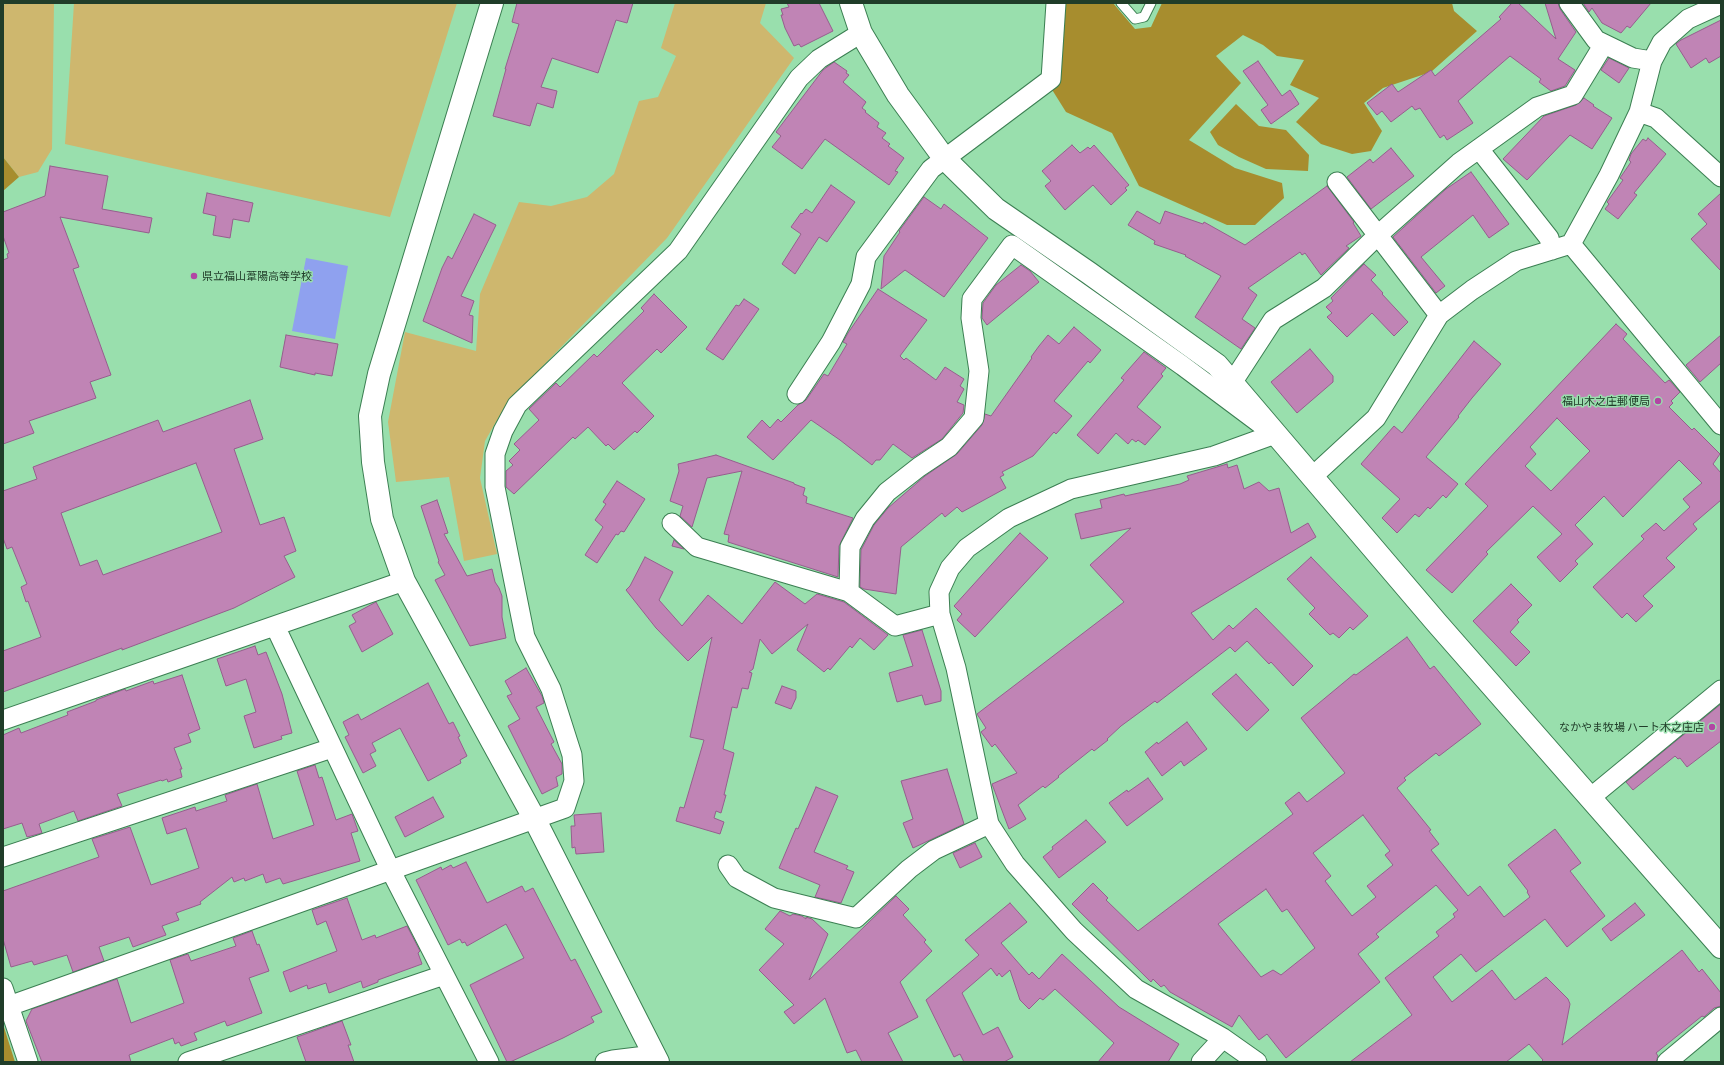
<!DOCTYPE html>
<meta charset="utf-8">
<style>
body{margin:0}
#map{position:relative;width:1724px;height:1065px;overflow:hidden;background:#99dfad;font-family:Commissioner,sans-serif}
canvas{display:block}
.frame{position:absolute;inset:0;border:4px solid #203d29;pointer-events:none}
</style>
<div id="map">
<canvas width="1724" height="1065"></canvas>
<div class="frame"></div>
</div>
<script>
const c = document.querySelector('canvas').getContext('2d');
c.lineJoin = 'round';
function fill(path, color) {
  c.fillStyle = color;
  c.fill(path, 'evenodd');
}
function shape(rows) {
  const path = new Path2D();
  for (const r of rows) {
    path.moveTo(r[0], r[1]);
    for (let i = 2; i < r.length; i += 2) path.lineTo(r[i], r[i + 1]);
  }
  return path;
}
function stroke(path, color, width, dash) {
  c.strokeStyle = color;
  c.lineWidth = width;
  c.lineCap = dash ? 'butt' : 'round';
  c.setLineDash(dash || []);
  c.stroke(path);
}
function write(font, color, halo, rows, align = 'center') {
  c.font = font + ' Commissioner,"Noto Sans JP",sans-serif';
  c.lineWidth = 3;
  c.setLineDash([]);
  c.textBaseline = 'middle';
  c.strokeStyle = halo;
  c.fillStyle = color;
  for (const [text, x, y, turn = 0] of rows) {
    c.save();
    c.translate(x, y);
    c.rotate((+turn || 0) * Math.PI / 180);
    c.textAlign = isNaN(turn) ? turn : align;
    if (halo) c.strokeText(text, 0, 0);
    c.fillText(text, 0, 0);
    c.restore();
  }
}
fill(shape([
 [8,3,54,3,52,149,38,172,19,177,3,157,3,5],
 [74,3,457,3,390,217,65,144],
 [675,3,766,3,760,23,794,58,667,238,535,374,500,415,485,441,480,478,497,554,464,561,449,477,396,482,388,422,405,332,476,351,480,294,519,202,551,206,587,197,614,174,639,101,658,97,676,56,661,48]
]), '#ceb76e');
fill(shape([
 [1058,3,1113,3,1135,29,1151,27,1162,3,1452,3,1454,11,1477,31,1431,72,1383,88,1364,103,1382,131,1371,151,1352,154,1321,144,1296,122,1319,98,1290,85,1304,60,1277,56,1263,45,1243,35,1216,56,1241,83,1189,140,1235,168,1282,183,1284,198,1255,225,1227,225,1139,186,1112,133,1066,112,1051,88],
 [1236,104,1259,126,1286,130,1309,155,1308,171,1266,169,1239,157,1218,145,1210,132],
 [3,157,19,177,3,191],
 [3,1024,15,1062,3,1062]
]), '#a78d2e');
fill(shape([
 [306,258,348,266,335,339,292,331]
]), '#8fa1ef');
const building = shape([
 [517,3,633,3,627,23,616,20,598,73,552,58,541,87,557,91,553,108,537,103,530,126,493,116,506,69,505,69,519,24,512,22,517,3],
 [787,3,819,3,833,31,801,47,799,44,794,46,785,28,781,15,783,15,781,9,789,7,787,3],
 [1512,3,1518,3,1556,39,1545,3,1558,3,1560,9,1576,32,1558,59,1575,70,1565,86,1551,91,1539,82,1541,79,1510,56,1458,101,1473,123,1447,140,1444,135,1440,138,1420,108,1415,110,1412,106,1391,122,1382,111,1377,115,1367,103,1392,84,1398,92,1431,70,1435,76,1501,19,1499,17,1512,3],
 [1583,3,1651,3,1630,28,1627,26,1621,33,1602,23,1592,8,1589,12,1583,3],
 [1721,20,1721,56,1709,63,1706,58,1691,68,1676,44,1681,40,1721,20],
 [1609,58,1629,68,1619,83,1601,70,1609,58],
 [1258,61,1282,96,1290,90,1299,104,1271,124,1261,110,1268,105,1243,71,1258,61],
 [834,62,847,71,846,73,849,75,843,82,866,102,862,108,866,111,865,112,879,123,877,127,886,133,882,138,890,144,888,146,904,158,895,171,898,172,889,185,825,139,802,169,772,147,781,136,776,132,823,70,834,62],
 [1584,98,1594,105,1593,106,1612,118,1592,149,1570,135,1527,180,1503,159,1544,116,1576,105,1584,98],
 [1648,138,1666,154,1634,193,1637,195,1618,219,1605,209,1609,204,1607,202,1623,180,1620,178,1631,162,1629,160,1631,154,1643,139,1646,141,1648,138],
 [1072,145,1080,153,1088,147,1090,149,1094,145,1129,185,1125,188,1127,190,1111,205,1093,185,1065,210,1045,186,1051,181,1042,171,1072,145],
 [1391,148,1414,176,1371,209,1347,177,1370,159,1373,163,1391,148],
 [50,166,108,176,102,209,152,218,149,233,60,217,79,267,73,269,111,375,90,382,96,398,29,421,34,433,3,444,3,260,8,258,7,254,9,253,3,236,3,212,45,196,50,166],
 [1471,172,1509,224,1489,238,1473,215,1421,257,1445,286,1436,293,1393,237,1446,189,1471,172],
 [831,185,855,202,827,242,819,237,795,274,782,264,801,234,791,227,801,213,802,214,806,209,812,213,831,185],
 [1327,186,1354,222,1353,223,1361,236,1346,246,1349,248,1321,275,1305,253,1302,255,1300,252,1248,288,1257,295,1242,319,1255,328,1241,349,1195,317,1221,276,1185,256,1186,255,1154,244,1155,241,1128,225,1137,211,1160,224,1165,211,1203,224,1204,222,1245,245,1327,186],
 [207,193,253,203,249,222,233,219,230,238,213,235,216,216,203,213,207,193],
 [1721,193,1721,271,1691,239,1707,224,1698,214,1721,193],
 [924,197,941,209,944,204,988,238,944,297,905,270,881,289,884,256,900,232,899,231,924,197],
 [474,214,496,225,461,296,474,301,469,315,473,316,472,343,423,321,442,268,448,256,452,259,474,214],
 [1364,264,1376,275,1371,280,1383,293,1382,294,1408,322,1394,336,1372,313,1347,337,1327,317,1332,313,1326,307,1333,301,1331,298,1364,264],
 [1021,265,1030,271,1039,282,987,325,982,318,983,303,996,285,1021,265],
 [878,289,927,320,900,356,904,360,906,358,936,380,945,367,964,379,960,386,964,389,957,402,964,405,963,413,942,439,912,458,893,444,880,460,876,460,872,465,840,440,811,420,773,460,747,437,762,420,770,428,778,419,781,422,798,405,806,400,824,374,828,376,847,344,843,342,848,333,878,289],
 [654,294,687,327,661,353,657,349,622,383,654,416,637,433,635,431,614,450,608,444,606,446,588,427,575,439,573,437,514,494,506,487,506,471,513,465,509,461,520,450,514,444,539,420,529,409,556,383,560,387,594,354,597,357,644,311,641,308,654,294],
 [744,299,759,309,723,360,706,349,736,305,739,306,744,299],
 [1616,324,1627,334,1623,339,1665,383,1669,380,1680,392,1671,401,1673,403,1669,407,1692,430,1694,428,1720,454,1713,464,1721,473,1721,500,1693,524,1697,529,1666,558,1675,567,1643,596,1653,606,1636,622,1627,613,1622,618,1593,587,1644,539,1641,536,1656,523,1664,531,1690,507,1683,499,1702,483,1679,460,1623,517,1604,496,1575,525,1593,544,1575,561,1578,564,1560,582,1537,557,1562,534,1533,506,1486,552,1488,554,1452,593,1426,570,1488,506,1465,484,1616,324],
 [1557,418,1590,451,1551,491,1525,466,1536,454,1530,447,1557,418],
 [1074,327,1101,350,1090,363,1088,361,1054,401,1072,416,1056,434,1054,432,1033,456,1002,472,1004,475,1000,477,1006,488,962,512,957,507,945,517,942,513,901,547,896,594,864,589,860,587,861,550,874,525,888,508,925,476,957,454,982,425,985,414,991,416,1032,358,1031,357,1039,346,1048,335,1059,344,1074,327],
 [286,335,338,344,332,376,315,373,315,375,280,367,286,335],
 [1721,335,1721,363,1700,382,1686,365,1721,335],
 [1474,341,1501,364,1472,398,1458,416,1459,417,1426,457,1458,484,1446,498,1443,495,1430,509,1428,507,1419,517,1415,514,1397,533,1382,518,1400,499,1361,464,1394,426,1402,433,1474,341],
 [1310,349,1333,376,1333,382,1297,413,1271,382,1310,349],
 [1144,352,1166,368,1161,374,1163,376,1137,407,1161,427,1145,445,1138,440,1136,442,1132,439,1128,444,1116,433,1098,454,1077,435,1124,380,1121,378,1144,352],
 [250,400,263,439,234,449,260,525,284,517,296,551,284,556,295,577,234,608,122,650,122,648,3,692,3,651,41,637,28,601,26,602,21,587,27,584,12,547,7,549,3,538,3,491,37,479,33,467,158,420,163,432,250,400],
 [196,463,222,532,103,575,97,560,80,566,61,513,196,463],
 [716,455,794,483,794,484,805,488,803,495,807,497,806,503,853,518,839,546,838,577,728,542,729,535,724,534,742,471,707,478,692,527,680,516,683,506,670,501,679,471,678,464,716,455],
 [1227,464,1228,468,1237,465,1244,489,1259,482,1269,491,1279,488,1291,533,1308,523,1316,537,1191,613,1213,640,1229,625,1233,629,1256,608,1313,666,1293,686,1271,662,1269,664,1247,641,1235,652,1230,647,1157,703,1155,701,1121,726,1107,739,1108,740,1094,751,1092,749,1058,776,1059,777,1045,788,1043,786,1018,805,1026,819,1009,829,992,784,1017,773,995,744,992,747,981,732,986,728,977,714,1124,602,1090,565,1131,528,1081,539,1075,514,1102,508,1100,500,1124,494,1125,496,1180,484,1189,480,1187,476,1227,464],
 [617,481,645,499,624,532,621,531,618,535,616,534,597,563,585,555,603,527,595,520,606,504,603,502,617,481],
 [437,500,448,533,444,534,467,576,492,569,495,582,499,588,502,596,502,617,506,638,470,646,435,580,445,575,438,562,439,561,421,506,437,500],
 [1020,533,1048,558,975,637,957,620,962,614,954,606,1020,533],
 [674,540,684,549,672,546,674,540],
 [645,557,673,572,659,600,682,626,708,595,742,624,775,582,805,604,817,594,844,602,888,635,874,650,860,638,852,648,850,646,830,670,828,668,824,672,797,650,808,624,772,654,760,639,753,669,749,672,752,673,748,689,742,688,737,708,732,707,723,749,734,753,724,795,726,795,721,813,716,811,714,818,724,822,720,834,676,821,680,807,684,808,704,740,690,737,712,637,688,661,656,628,626,590,630,586,645,557],
 [1311,557,1368,616,1353,630,1350,627,1339,638,1333,633,1330,635,1309,614,1315,608,1287,579,1311,557],
 [1511,584,1532,605,1517,620,1519,622,1510,632,1530,652,1516,666,1473,621,1511,584],
 [376,602,393,634,362,652,349,626,356,622,352,615,376,602],
 [922,630,941,691,941,701,925,705,922,695,897,702,889,673,913,666,903,635,922,630],
 [1407,637,1430,669,1434,666,1481,724,1439,756,1436,753,1404,778,1406,780,1397,788,1431,830,1429,831,1439,844,1431,850,1468,896,1480,886,1504,917,1530,897,1527,892,1528,891,1508,865,1555,829,1581,863,1570,871,1605,916,1567,947,1545,919,1476,972,1461,954,1433,977,1452,1002,1492,970,1515,1000,1546,977,1568,999,1570,1004,1562,1045,1682,950,1699,972,1702,969,1721,993,1721,1006,1714,1008,1704,1017,1702,1016,1656,1053,1658,1056,1656,1062,1541,1062,1543,1060,1529,1044,1506,1062,1350,1062,1412,1015,1385,978,1439,936,1436,932,1455,917,1453,914,1458,910,1436,885,1376,934,1379,937,1358,954,1380,982,1286,1058,1267,1034,1259,1040,1239,1015,1232,1027,1170,992,1164,985,1161,987,1153,979,1151,982,1072,904,1093,883,1108,898,1106,900,1138,931,1293,814,1285,803,1299,792,1307,802,1345,773,1301,718,1354,674,1356,675,1407,637],
 [1363,815,1390,851,1385,855,1393,865,1367,886,1376,897,1352,916,1325,881,1331,876,1313,853,1363,815],
 [1266,889,1282,912,1287,909,1315,948,1281,975,1273,970,1261,977,1218,924,1266,889],
 [255,646,258,655,266,652,282,694,292,733,281,736,282,739,254,748,244,716,256,712,246,679,226,686,217,659,255,646],
 [526,668,542,696,544,703,536,707,554,742,551,744,562,764,562,774,556,777,558,786,542,794,508,726,520,719,507,696,512,694,505,681,526,668],
 [1236,674,1269,710,1247,731,1212,694,1236,674],
 [182,675,200,729,188,734,191,742,174,748,182,769,180,769,182,777,168,782,167,779,162,781,161,780,117,794,122,806,78,821,74,811,39,824,42,833,27,837,22,823,3,829,3,735,19,728,21,733,68,715,67,712,96,701,96,700,125,689,126,691,153,681,154,684,182,675],
 [428,683,449,724,453,722,460,736,458,737,467,756,460,760,461,763,428,781,400,728,372,743,376,751,370,754,376,766,363,773,345,737,349,735,343,722,358,714,361,720,428,683],
 [782,686,796,691,796,698,791,709,775,703,782,686],
 [1721,704,1721,741,1687,767,1680,758,1678,759,1675,756,1633,790,1626,782,1721,704],
 [1187,722,1207,749,1184,766,1181,761,1162,776,1145,752,1157,742,1158,744,1187,722],
 [315,765,319,778,322,777,336,820,352,814,358,831,351,833,360,861,283,884,280,878,266,883,263,874,245,881,244,878,234,882,232,877,200,902,201,904,176,913,179,920,162,926,166,935,133,947,129,937,99,947,104,961,73,972,67,955,34,965,32,961,11,967,3,939,3,891,99,857,92,839,130,827,151,885,199,868,186,828,167,834,162,818,195,807,196,811,227,801,225,795,257,784,273,839,314,825,297,771,315,765],
 [947,769,964,824,913,848,903,823,913,819,901,781,947,769],
 [1148,778,1163,799,1127,826,1109,803,1127,790,1128,792,1148,778],
 [816,787,838,796,814,852,848,866,846,869,854,872,841,903,815,897,820,885,779,868,796,828,798,829,816,787],
 [433,797,444,817,405,837,395,817,433,797],
 [601,813,604,852,576,854,575,847,572,848,571,826,575,826,574,815,601,813],
 [1086,820,1106,842,1059,878,1043,857,1053,849,1052,847,1086,820],
 [975,843,982,857,960,868,953,853,975,843],
 [466,862,487,903,522,886,525,892,533,888,571,961,575,959,602,1012,591,1017,594,1022,563,1038,510,1062,507,1062,470,985,524,958,506,924,467,946,465,942,462,943,460,939,448,945,416,880,441,867,442,870,451,865,453,868,466,862],
 [896,896,909,909,903,915,926,940,924,942,932,951,900,982,918,1017,888,1033,903,1062,862,1062,856,1050,847,1053,825,998,794,1024,784,1012,794,1005,759,970,784,944,765,929,780,911,790,916,793,914,802,916,806,919,806,917,812,919,828,934,809,980,896,896],
 [347,898,362,940,375,935,376,938,407,926,420,951,418,953,422,964,378,980,378,982,363,988,361,981,329,993,326,983,308,989,307,985,290,992,283,972,337,951,326,921,317,925,312,910,347,898],
 [1010,903,1027,922,1001,943,1029,975,1032,972,1039,979,1062,954,1119,1007,1179,1044,1168,1062,1098,1062,1114,1043,1055,989,1043,1000,1040,998,1029,1009,1020,1000,1010,970,1002,977,999,973,997,976,991,968,962,993,983,1035,998,1027,1013,1057,1004,1062,964,1062,960,1054,954,1057,926,1000,979,955,965,940,1010,903],
 [1635,903,1645,915,1611,941,1602,929,1635,903],
 [252,931,257,945,259,944,269,971,249,978,262,1013,227,1026,225,1021,194,1033,197,1040,181,1046,179,1042,175,1044,173,1038,129,1055,131,1062,42,1062,26,1021,32,1009,117,979,131,1023,184,1003,170,960,188,954,191,961,236,946,233,938,252,931],
 [342,1021,351,1045,348,1045,354,1062,306,1062,297,1037,342,1021]
]);
fill(building, '#c084b5');
stroke(building, '#965d8d', 1);
const service = shape([
 [1121,3,1135,19,1144,17,1151,3]
]);
const minor = shape([
 [1569,3,1596,40,1633,58,1652,61],
 [1639,112,1656,118,1721,177],
 [1479,149,1549,238,1552,250],
 [1337,182,1439,315],
 [1571,244,1721,425],
 [797,394,831,342,861,284,866,257,931,169,1051,79,1056,3],
 [1227,396,1232,383,1273,320,1324,288,1378,235,1459,163,1537,107,1573,95,1604,44],
 [1312,477,1376,418,1439,315,1472,290,1516,261,1571,244,1609,175,1639,112,1652,61,1662,42,1688,19,1721,4],
 [672,523,697,547,849,592,895,626,940,614],
 [849,592,850,547,865,519,887,492,919,467,949,447,974,418,979,371,971,318,972,299,1012,245,1183,366,1262,425],
 [275,626,391,871,489,1062],
 [3,720,404,581],
 [1590,798,1721,690],
 [3,857,332,748],
 [728,865,737,878,774,898,856,918,909,869,934,850,989,824],
 [3,988,28,1062],
 [9,1006,565,808,574,781,572,755,551,689,525,637,495,487,495,454,503,431,517,405,678,251,799,78,819,59,861,33],
 [188,1062,444,975],
 [605,1062,613,1060,654,1055],
 [1201,1062,1223,1038],
 [1257,1062,1223,1038,1136,989,1074,931,1015,864,989,824,956,668,940,614,939,592,950,568,967,548,1009,518,1071,489,1214,456,1275,434],
 [1667,1062,1721,1017]
]);
const tertiary = shape([
 [492,3,379,374,370,416,373,462,382,519,404,581,534,818,658,1062],
 [851,3,861,33,898,95,944,158,996,209,1089,273,1217,365,1436,622,1721,947]
]);
stroke(service, '#3b7f52', 11);
stroke(minor, '#3b7f52', 21);
stroke(tertiary, '#3b7f52', 24);
stroke(service, '#fff', 9);
stroke(minor, '#fff', 19);
stroke(tertiary, '#fff', 22);
for (const [x, y, r, color] of [
 [194,276,4,"#b245a4"],
 [1658,401,4,"#b245a4"],
 [1712,727,4,"#b245a4"]
]) {
  const dot = new Path2D();
  dot.arc(x, y, r, 0, 2 * Math.PI);
  c.fillStyle = color;
  c.fill(dot);
  stroke(dot, '#99dfad', 1.5);
}
write('11px', '#203d29', '#99dfad', [
 ["県立福山葦陽高等学校",202,276,"left"],
 ["福山木之庄郵便局",1650,401],
 ["なかやま牧場 ハート木之庄店",1704,727]
], 'right');
</script>
